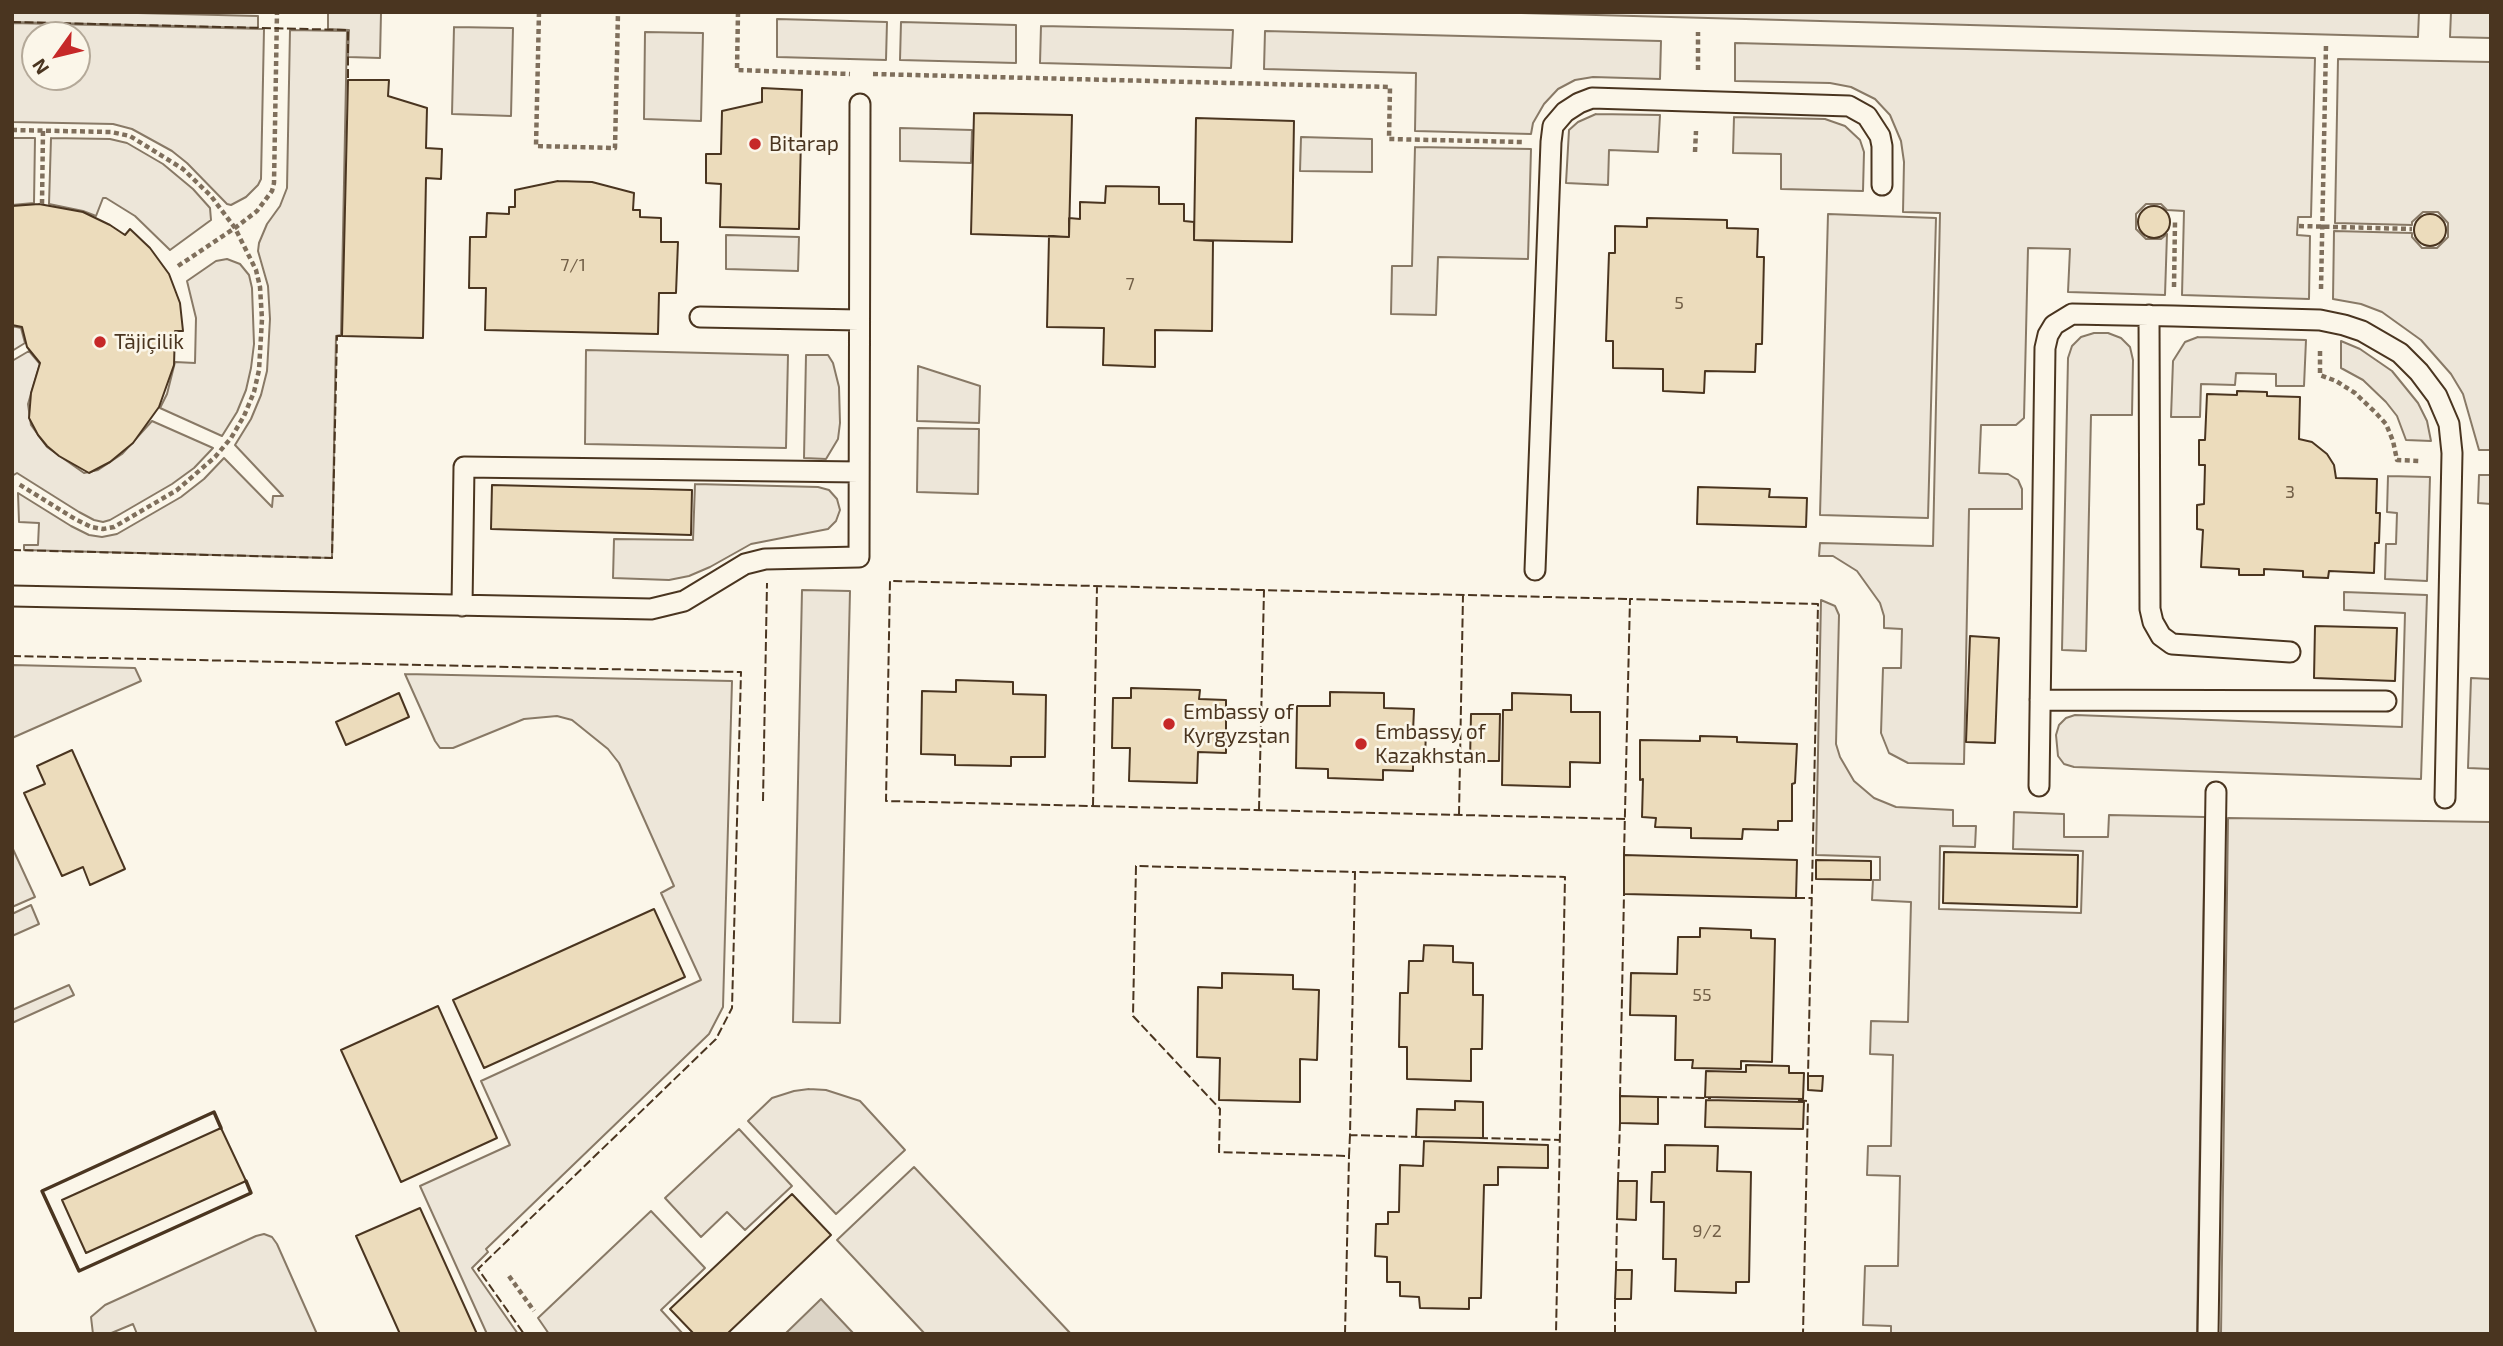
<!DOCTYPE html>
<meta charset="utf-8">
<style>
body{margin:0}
#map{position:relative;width:2503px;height:1346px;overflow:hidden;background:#fbf6e9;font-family:"Exo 2",sans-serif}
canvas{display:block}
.frame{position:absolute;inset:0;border:14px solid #4a3520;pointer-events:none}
.north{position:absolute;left:21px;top:21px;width:70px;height:70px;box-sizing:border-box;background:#fbf6e9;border:2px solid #b4a999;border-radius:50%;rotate:236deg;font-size:19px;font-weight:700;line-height:28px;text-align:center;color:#4a3520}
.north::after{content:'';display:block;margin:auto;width:24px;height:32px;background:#c62828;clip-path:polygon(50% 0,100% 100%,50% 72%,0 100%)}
</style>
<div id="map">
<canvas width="2503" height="1346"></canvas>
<div class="frame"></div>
<div class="north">N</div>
</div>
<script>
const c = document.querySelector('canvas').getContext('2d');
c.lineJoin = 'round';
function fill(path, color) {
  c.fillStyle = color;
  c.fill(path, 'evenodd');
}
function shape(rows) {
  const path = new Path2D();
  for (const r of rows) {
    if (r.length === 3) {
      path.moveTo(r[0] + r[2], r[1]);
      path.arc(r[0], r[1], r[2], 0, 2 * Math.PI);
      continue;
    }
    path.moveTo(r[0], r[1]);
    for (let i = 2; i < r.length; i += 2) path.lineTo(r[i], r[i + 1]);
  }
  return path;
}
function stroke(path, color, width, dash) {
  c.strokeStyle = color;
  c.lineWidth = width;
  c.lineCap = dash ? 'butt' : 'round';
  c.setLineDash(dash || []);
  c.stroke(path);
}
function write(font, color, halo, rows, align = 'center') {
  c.font = font + ' "Exo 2",sans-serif';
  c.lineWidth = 5;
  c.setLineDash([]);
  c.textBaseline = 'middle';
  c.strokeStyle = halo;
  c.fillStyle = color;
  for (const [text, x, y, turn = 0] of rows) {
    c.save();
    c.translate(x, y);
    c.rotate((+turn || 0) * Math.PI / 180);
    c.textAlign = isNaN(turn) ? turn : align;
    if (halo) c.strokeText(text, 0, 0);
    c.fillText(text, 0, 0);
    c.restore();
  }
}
const green = shape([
 [12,12,98,12,258,16,258,28,12,22,12,12],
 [328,12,381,13,380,58,348,57,349,30,328,29,328,12],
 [1484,12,2419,12,2418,37,1484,12],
 [2451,12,2491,12,2491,38,2450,37,2451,12],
 [777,19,887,22,886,60,777,57,777,19],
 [901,22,1016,25,1016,63,900,60,901,22],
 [12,23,264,29,261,179,258,185,246,197,231,205,227,204,187,163,172,151,132,129,113,124,12,122,12,23],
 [35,35,77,35,77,77,35,77,35,35],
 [1041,26,1233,30,1231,68,1040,63,1041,26],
 [454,27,513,28,511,116,452,114,454,27],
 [290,30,347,31,341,335,336,336,332,558,24,550,24,545,38,545,39,523,19,522,18,493,71,526,89,535,102,537,117,534,181,497,204,479,224,458,272,507,273,496,283,496,235,445,251,419,261,395,267,371,270,319,268,286,258,251,259,243,267,224,280,206,287,188,290,30],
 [1265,31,1661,41,1660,79,1593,77,1575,80,1558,89,1544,104,1533,123,1531,134,1415,131,1416,73,1264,69,1265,31],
 [645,32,703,33,701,121,644,119,645,32],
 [1735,43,2315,58,2311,217,2298,217,2297,235,2310,236,2309,299,2182,295,2184,211,2167,210,2161,204,2146,204,2136,214,2136,229,2146,239,2161,239,2167,234,2165,295,2068,292,2070,249,2028,248,2024,418,2016,425,1981,425,1979,473,2008,474,2018,480,2022,489,2022,509,1969,509,1964,764,1908,763,1889,753,1881,733,1883,668,1901,668,1902,629,1884,628,1884,616,1880,603,1857,571,1833,556,1819,556,1820,543,1933,546,1940,213,1903,212,1904,162,1901,141,1890,115,1875,99,1851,87,1830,83,1735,81,1735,43],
 [2338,59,2491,62,2491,450,2479,450,2463,394,2451,374,2421,340,2382,312,2361,304,2333,299,2334,231,2412,233,2412,237,2422,248,2437,248,2448,237,2448,223,2438,212,2423,212,2412,222,2412,225,2335,223,2338,59],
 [1596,114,1660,115,1658,152,1609,150,1608,185,1566,183,1569,130,1578,122,1596,114],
 [1734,117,1825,119,1845,126,1860,140,1864,152,1863,191,1781,189,1781,154,1733,153,1734,117],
 [900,128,972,130,971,163,900,161,900,128],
 [1301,137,1372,139,1372,172,1300,171,1301,137],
 [12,138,35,138,34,203,12,205,12,138],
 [51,138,110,139,127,143,163,164,193,189,210,208,211,220,170,250,135,216,106,198,103,198,96,216,83,211,49,204,51,138],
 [1415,147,1531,149,1528,259,1438,257,1436,315,1391,314,1392,266,1412,266,1415,147],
 [1828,214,1936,218,1928,518,1820,515,1828,214],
 [726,235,799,237,798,271,726,269,726,235],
 [227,259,240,264,249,275,252,288,254,344,251,368,246,390,237,412,222,436,160,408,167,394,175,362,195,363,196,318,187,281,216,261,227,259],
 [12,326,21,328,25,343,12,351,12,326],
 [2094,333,2108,333,2121,338,2130,347,2133,360,2132,415,2091,415,2086,651,2062,650,2068,358,2072,346,2081,337,2094,333],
 [2198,337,2306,340,2304,386,2276,386,2276,374,2236,373,2235,385,2201,384,2200,417,2171,417,2173,361,2185,342,2198,337],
 [2341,341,2360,349,2392,371,2418,403,2427,421,2431,441,2406,440,2397,416,2386,402,2363,380,2341,368,2341,341],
 [586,350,788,355,786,448,585,444,586,350],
 [29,351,40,364,28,404,31,425,47,447,84,473,98,470,122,454,152,421,213,448,194,468,172,484,110,520,103,522,94,520,79,512,17,473,12,476,12,361,29,351],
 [806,355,828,355,833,363,839,387,840,423,838,439,826,459,804,458,806,355],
 [918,366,980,386,979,423,917,421,918,366],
 [918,428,979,429,978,494,917,492,918,428],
 [2479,475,2491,475,2491,504,2478,503,2479,475],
 [2388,476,2430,477,2427,581,2385,579,2386,544,2396,544,2397,513,2387,512,2388,476],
 [695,484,818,487,829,490,837,499,840,510,836,521,828,529,751,544,710,567,689,576,669,580,613,578,614,539,693,540,695,484],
 [802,590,850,591,840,1023,793,1022,802,590],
 [2344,592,2427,595,2421,779,2074,767,2064,764,2058,756,2056,735,2059,725,2066,718,2075,715,2402,727,2405,613,2344,610,2344,592],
 [1821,600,1835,606,1839,615,1836,744,1840,757,1854,781,1874,798,1896,807,1953,810,1953,826,1976,826,1975,847,1940,846,1939,909,2081,913,2083,851,2013,849,2014,812,2064,814,2064,837,2108,837,2109,815,2205,817,2197,1334,1891,1334,1891,1326,1863,1325,1865,1266,1898,1266,1900,1176,1867,1175,1868,1146,1891,1146,1893,1055,1870,1054,1871,1021,1908,1022,1911,902,1872,900,1873,880,1880,880,1880,857,1816,855,1821,600],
 [12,665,135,668,141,681,12,738,12,665],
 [405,674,732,681,723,1007,709,1034,486,1249,488,1252,472,1268,518,1334,487,1334,420,1186,510,1145,481,1081,701,980,661,893,674,886,619,763,608,749,572,720,557,716,524,719,453,748,440,748,435,741,405,674],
 [2471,678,2491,679,2491,769,2468,768,2471,678],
 [2228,818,2491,822,2491,1334,2221,1334,2228,818],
 [12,847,35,897,12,907,12,847],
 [31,905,39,924,12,936,12,914,31,905],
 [69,985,74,995,12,1023,12,1010,69,985],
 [809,1089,826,1090,860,1101,905,1150,836,1214,748,1121,772,1098,794,1091,809,1089],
 [739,1129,792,1186,745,1230,727,1212,701,1237,665,1198,739,1129],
 [914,1167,1071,1334,925,1334,837,1240,914,1167],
 [651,1211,705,1268,661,1310,683,1334,549,1334,538,1318,651,1211],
 [264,1234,272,1237,277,1244,317,1334,137,1334,133,1324,109,1334,93,1334,91,1317,105,1305,256,1236,264,1234]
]);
fill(green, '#ede6d9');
stroke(green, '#887966', 2);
const water = shape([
 [821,1299,854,1334,785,1334,821,1299]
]);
fill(water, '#dcd4c6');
stroke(water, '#887966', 2);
const building = shape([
 [348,80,389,80,388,96,427,108,426,148,442,149,441,179,426,178,423,338,342,336,348,80],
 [762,88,802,90,799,229,720,227,721,184,706,183,706,154,721,154,722,111,762,102,762,88],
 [974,113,1072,115,1069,237,971,234,974,113],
 [1196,118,1294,121,1292,242,1194,240,1196,118],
 [558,181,592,182,634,193,633,210,640,210,640,217,661,218,661,242,678,242,676,293,659,293,658,334,485,330,486,288,469,288,470,237,486,237,487,213,509,214,509,207,515,207,515,190,558,181],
 [1106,186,1159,187,1159,204,1184,204,1184,221,1194,222,1194,240,1213,241,1212,331,1155,330,1155,367,1103,365,1104,328,1047,327,1049,236,1069,237,1069,218,1080,219,1080,202,1105,203,1106,186],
 [39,204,83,212,110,225,125,235,130,229,150,248,169,274,180,303,183,331,175,331,174,365,159,407,133,443,110,462,89,473,59,456,47,446,38,435,29,418,31,393,40,363,27,347,22,327,12,325,12,206,39,204],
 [2154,222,16],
 [2430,230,16],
 [1647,218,1727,220,1727,228,1758,229,1757,257,1764,257,1762,344,1756,344,1755,372,1705,371,1704,393,1663,391,1663,369,1613,368,1613,341,1606,341,1609,253,1615,253,1615,226,1647,227,1647,218],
 [2237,391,2267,392,2267,396,2300,397,2299,439,2312,442,2327,454,2334,465,2336,478,2377,479,2376,513,2380,513,2379,543,2375,543,2374,573,2329,571,2328,578,2303,577,2303,571,2264,569,2264,575,2239,575,2239,569,2201,567,2203,530,2197,529,2197,505,2204,504,2205,465,2199,465,2199,440,2205,440,2207,394,2237,395,2237,391],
 [492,485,692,490,691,535,491,529,492,485],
 [1698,487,1770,489,1769,497,1807,498,1806,527,1697,524,1698,487],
 [2315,626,2397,628,2395,681,2314,678,2315,626],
 [1970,636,1999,638,1995,743,1966,742,1970,636],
 [956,680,1013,682,1013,694,1046,695,1045,757,1011,757,1011,766,955,765,955,755,921,754,922,691,956,692,956,680],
 [1131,688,1200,690,1199,699,1226,700,1226,753,1198,752,1197,783,1129,781,1130,748,1112,748,1113,698,1131,698,1131,688],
 [1330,692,1384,693,1384,708,1414,709,1413,732,1426,732,1425,757,1413,756,1413,771,1383,770,1383,780,1328,778,1328,769,1296,768,1297,706,1330,706,1330,692],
 [399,693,409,717,346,745,336,722,399,693],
 [1512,693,1571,695,1571,712,1600,712,1600,763,1570,762,1570,787,1502,785,1503,710,1512,710,1512,693],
 [1471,714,1500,714,1499,761,1470,761,1471,714],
 [1700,736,1737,737,1737,742,1797,744,1795,783,1792,784,1792,821,1778,821,1778,830,1743,829,1742,839,1691,838,1691,828,1655,827,1656,818,1642,817,1643,779,1640,780,1640,740,1700,741,1700,736],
 [72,750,125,869,90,885,83,867,62,876,24,793,45,784,37,766,72,750],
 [1944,852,2078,855,2077,907,1943,903,1944,852],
 [1624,855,1797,860,1796,898,1624,894,1624,855],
 [1816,860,1871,861,1871,880,1816,879,1816,860],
 [654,909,685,977,484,1068,453,1000,654,909],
 [1700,928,1751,930,1751,938,1775,939,1772,1062,1741,1061,1741,1069,1692,1068,1693,1060,1675,1060,1676,1016,1630,1015,1631,973,1677,974,1678,937,1700,937,1700,928],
 [1424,945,1453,946,1453,962,1473,963,1473,995,1483,995,1482,1049,1471,1049,1471,1081,1407,1079,1407,1047,1399,1047,1400,993,1408,993,1409,961,1423,961,1424,945],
 [1222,973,1293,975,1293,989,1319,990,1317,1060,1300,1059,1300,1102,1219,1100,1220,1058,1197,1057,1198,987,1222,988,1222,973],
 [438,1006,497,1138,401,1182,341,1050,438,1006],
 [1746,1065,1789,1066,1789,1073,1804,1073,1803,1099,1705,1097,1706,1071,1746,1072,1746,1065],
 [1808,1076,1823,1076,1822,1091,1808,1090,1808,1076],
 [1620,1096,1658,1097,1658,1124,1620,1123,1620,1096],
 [1706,1100,1804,1102,1803,1129,1705,1127,1706,1100],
 [1455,1101,1483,1102,1483,1138,1416,1137,1417,1109,1455,1110,1455,1101],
 [221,1128,246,1181,86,1253,62,1200,221,1128],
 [1424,1141,1548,1145,1548,1168,1498,1167,1498,1185,1484,1185,1481,1298,1469,1298,1469,1309,1420,1308,1419,1297,1400,1296,1400,1282,1387,1282,1387,1257,1375,1256,1376,1224,1388,1224,1388,1212,1399,1212,1400,1165,1423,1166,1424,1141],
 [1665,1145,1718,1146,1717,1171,1751,1172,1749,1282,1736,1282,1736,1293,1675,1291,1676,1259,1663,1259,1664,1202,1651,1202,1652,1172,1665,1172,1665,1145],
 [1618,1181,1637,1181,1636,1220,1617,1219,1618,1181],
 [792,1194,831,1235,727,1334,694,1334,670,1309,792,1194],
 [420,1208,477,1334,400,1334,356,1236,420,1208],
 [1616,1270,1632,1270,1631,1299,1615,1299,1616,1270]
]);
fill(building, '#ecdcbc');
stroke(building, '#4a3520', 2);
const service = shape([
 [2149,315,2150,609,2153,622,2161,636,2172,644,2290,652],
 [700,317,859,320],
 [1535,570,1551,142,1553,126,1565,112,1579,103,1592,98,1849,106,1867,116,1880,136,1882,146,1882,185],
 [12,596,651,609,684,601,745,564,765,559,859,557,860,104],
 [462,606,464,467,859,472],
 [2040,700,2386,701],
 [2039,786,2045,348,2048,335,2054,325,2072,314,2174,316,2320,320,2344,325,2362,331,2400,353,2419,372,2437,396,2449,424,2452,453,2445,798],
 [2208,1334,2216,792]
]);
stroke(service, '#4a3520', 23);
stroke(shape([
 [539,12,536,146,615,148,618,12],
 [738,12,737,70,850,74],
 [1698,70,1698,32],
 [873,74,1390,87,1389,139,1522,142],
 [12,130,111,132,130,136,183,169,211,196,235,228,256,270,260,287,262,319,259,370,254,392,244,416,231,438,215,457,177,490,114,527,103,529,91,527,75,519,17,483],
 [1695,152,1696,131],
 [42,204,43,130],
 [2299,226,2412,229],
 [178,266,235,228,257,211,272,191,274,183,277,12],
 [2174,287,2175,222],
 [2321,289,2326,45],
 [2320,351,2320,375,2336,381,2355,393,2376,413,2386,424,2393,441,2397,460,2421,461],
 [509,1276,534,1311]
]), '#7f6f5c', 4.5, [5, 3.5]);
stroke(service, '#fbf6e9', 19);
stroke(shape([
 [12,22,348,30,348,80],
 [12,550,332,558,337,336,342,336],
 [12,656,741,672,732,1008,716,1039,478,1269,524,1334],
 [763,801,767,583],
 [1093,806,1097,586],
 [1259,810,1264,590],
 [1459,815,1463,595],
 [1625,819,886,801,890,581,1630,599],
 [1624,855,1630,599,1818,604,1808,1076],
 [1796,898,1812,898],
 [1620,1096,1624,894],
 [1658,1097,1711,1098],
 [1798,1100,1808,1101,1803,1334],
 [1350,1135,1349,1156,1219,1152,1220,1109,1133,1016,1136,866,1355,872],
 [1420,1137,1350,1135,1355,872,1565,877,1556,1334],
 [1479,1138,1560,1140],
 [1618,1181,1620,1123],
 [1616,1270,1617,1219],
 [1345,1334,1349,1156],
 [1615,1334,1615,1299]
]), '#4a3520', 2, [9, 3.5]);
stroke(shape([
 [221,1128,214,1112,42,1191,79,1271,251,1193,246,1181]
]), '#4a3520', 3.5);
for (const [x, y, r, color] of [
 [755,144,7,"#c62828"],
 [100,342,7,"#c62828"],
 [1169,724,7,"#c62828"],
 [1361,744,7,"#c62828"]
]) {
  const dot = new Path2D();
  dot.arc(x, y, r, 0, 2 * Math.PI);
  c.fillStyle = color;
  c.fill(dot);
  stroke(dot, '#fbf6e9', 2.5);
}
write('18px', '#725f47', null, [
 ["7/1",573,265],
 ["7",1130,284],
 ["5",1679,303],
 ["3",2290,492],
 ["55",1702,995],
 ["9/2",1707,1231]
]);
write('21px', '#4a3520', '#fbf6e9', [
 ["Bitarap",769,144],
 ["Täjiçilik",114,342],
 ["Embassy of",1183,712],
 ["Kyrgyzstan",1183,736],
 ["Embassy of",1375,732],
 ["Kazakhstan",1375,756]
], 'left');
</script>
